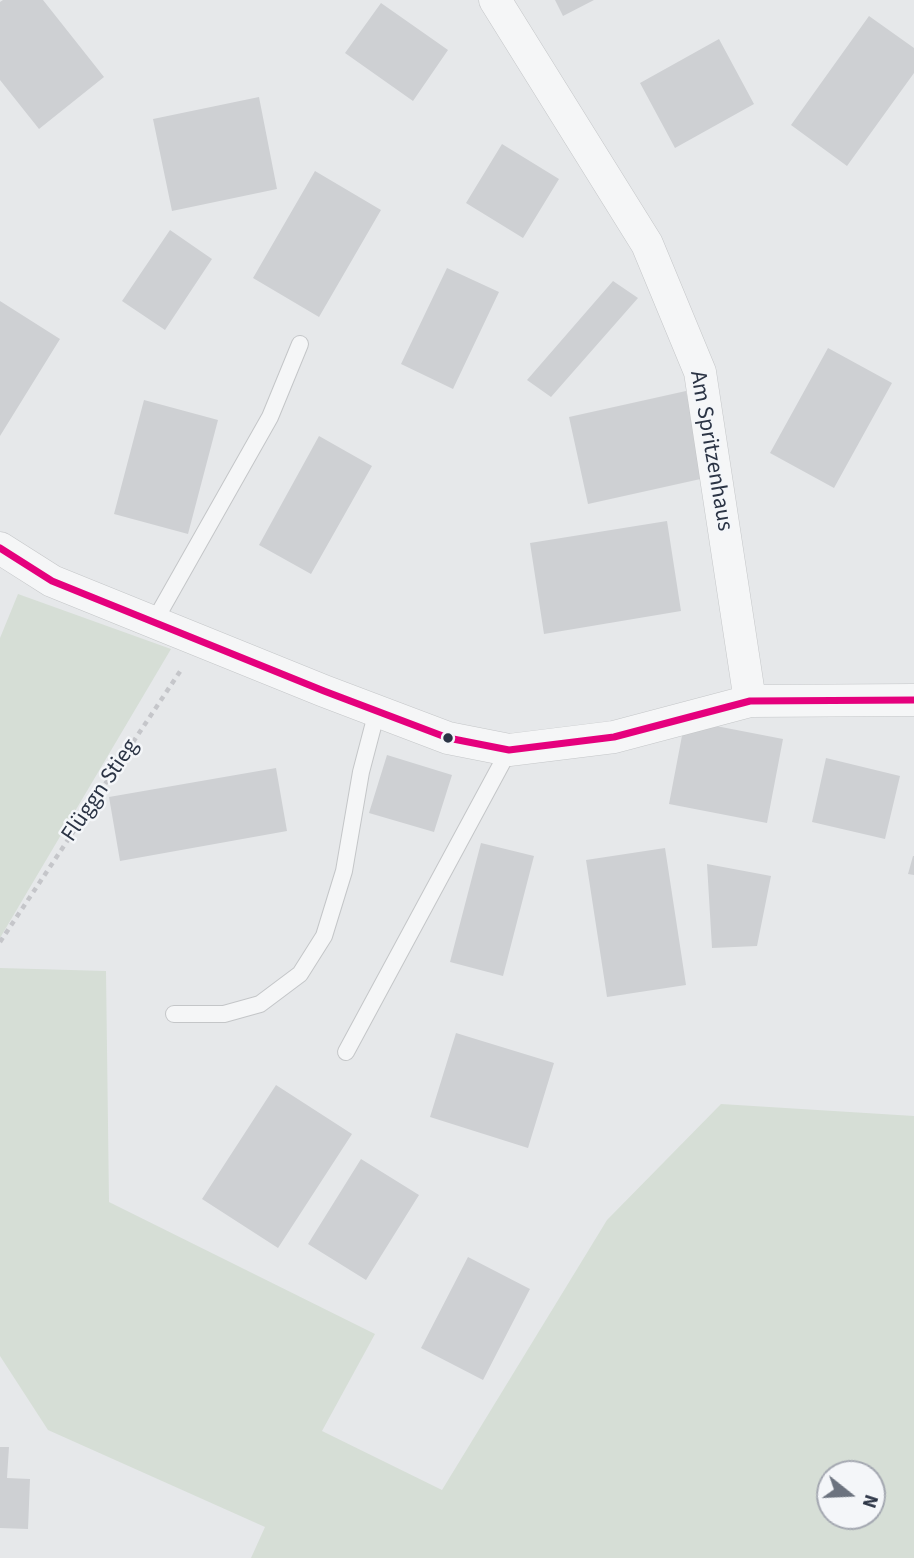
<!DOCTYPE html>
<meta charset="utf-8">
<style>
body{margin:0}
#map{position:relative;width:914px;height:1558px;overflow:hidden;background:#e6e8ea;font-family:"Source Sans 3",sans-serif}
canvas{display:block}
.north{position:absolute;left:816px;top:1460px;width:70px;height:70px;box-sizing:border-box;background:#f4f6f9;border:2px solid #a4a8b1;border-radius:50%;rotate:108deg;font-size:19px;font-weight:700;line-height:28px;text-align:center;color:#2b3445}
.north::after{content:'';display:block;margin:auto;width:24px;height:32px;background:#6c737f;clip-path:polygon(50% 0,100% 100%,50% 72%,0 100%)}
</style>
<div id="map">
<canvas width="914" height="1558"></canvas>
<div class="north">N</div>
</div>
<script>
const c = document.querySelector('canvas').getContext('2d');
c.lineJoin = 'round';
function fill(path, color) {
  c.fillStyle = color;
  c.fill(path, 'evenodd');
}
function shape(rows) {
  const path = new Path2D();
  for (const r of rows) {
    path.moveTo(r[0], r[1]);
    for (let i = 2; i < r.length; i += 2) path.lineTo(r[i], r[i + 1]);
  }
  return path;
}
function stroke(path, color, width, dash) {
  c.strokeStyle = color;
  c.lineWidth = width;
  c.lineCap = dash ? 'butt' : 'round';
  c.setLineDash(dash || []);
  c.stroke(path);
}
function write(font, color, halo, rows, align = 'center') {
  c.font = font + ' "Source Sans 3",sans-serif';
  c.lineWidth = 5;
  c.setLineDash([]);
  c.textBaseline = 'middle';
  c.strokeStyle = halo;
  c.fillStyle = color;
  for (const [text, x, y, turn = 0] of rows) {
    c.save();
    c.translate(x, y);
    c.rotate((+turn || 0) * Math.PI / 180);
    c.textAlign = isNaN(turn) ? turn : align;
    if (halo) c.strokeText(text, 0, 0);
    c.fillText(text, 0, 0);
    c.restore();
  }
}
fill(shape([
 [18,594,171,649,0,938,0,638],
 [0,968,106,971,109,1202,375,1334,322,1431,442,1490,607,1220,721,1104,914,1116,914,1558,251,1558,265,1527,48,1430,0,1356],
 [872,1474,872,1516,830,1516,830,1474]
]), '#d6ded6');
fill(shape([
 [3,0,43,0,104,77,39,129,0,80,0,2],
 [555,0,594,0,563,16],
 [381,3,448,50,413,101,345,53],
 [869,16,914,48,914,73,847,166,791,125],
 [719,39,754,104,675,148,640,83],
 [259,97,277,189,172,211,153,119],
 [502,144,559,179,523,238,466,203],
 [315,171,381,210,319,317,253,278],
 [170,230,212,259,165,330,122,301],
 [447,268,499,292,453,389,401,364],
 [613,281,638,298,551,397,527,380],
 [0,301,60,339,0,436],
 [828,348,892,383,834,488,770,453],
 [686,391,705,478,588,504,569,417],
 [144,400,218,420,188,534,114,514],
 [319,436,372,466,311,574,259,545],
 [667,521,681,611,544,634,530,543],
 [685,720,783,739,767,823,669,804],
 [387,755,452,775,434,832,369,813],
 [826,758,900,776,885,839,812,822],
 [276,768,287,831,120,861,109,797],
 [481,843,534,856,503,976,450,962],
 [665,848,686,985,607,997,586,860],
 [913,856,914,856,914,875,908,874],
 [707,864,771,876,757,946,712,948],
 [456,1033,554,1063,528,1148,430,1117],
 [276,1085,352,1134,278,1248,202,1199],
 [361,1159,419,1195,366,1280,308,1244],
 [468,1257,530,1289,483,1380,421,1348],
 [0,1447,9,1447,7,1478,30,1479,28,1529,0,1528]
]), '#ced0d3');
const lane = shape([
 [154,622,270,417,300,344],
 [174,1014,224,1014,260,1004,300,974,324,936,344,871,361,772,377,711],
 [346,1052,509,750]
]);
const street = shape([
 [495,0,647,244,700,372,750,701],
 [0,548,52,581,324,691,448,738,509,750,614,737,750,701,914,700]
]);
stroke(lane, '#c4c6c8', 18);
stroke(street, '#c4c6c8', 33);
stroke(shape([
 [0,942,181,670]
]), '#c5c6ca', 4.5, [5, 5]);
stroke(lane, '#f5f6f7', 16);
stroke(street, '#f5f6f7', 32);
stroke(shape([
 [0,548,52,581,324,691,448,738,509,750,614,737,750,701,914,700]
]), '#e5007d', 7);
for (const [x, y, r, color] of [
 [448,738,6,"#2b3445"]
]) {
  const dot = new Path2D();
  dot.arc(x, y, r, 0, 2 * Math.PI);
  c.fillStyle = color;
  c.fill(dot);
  stroke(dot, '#f4f6f9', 2.5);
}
write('23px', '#2b3445', '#f4f6f9', [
 ["Am Spritzenhaus",710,451,80],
 ["Flüggn Stieg",101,791,-56]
]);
</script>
